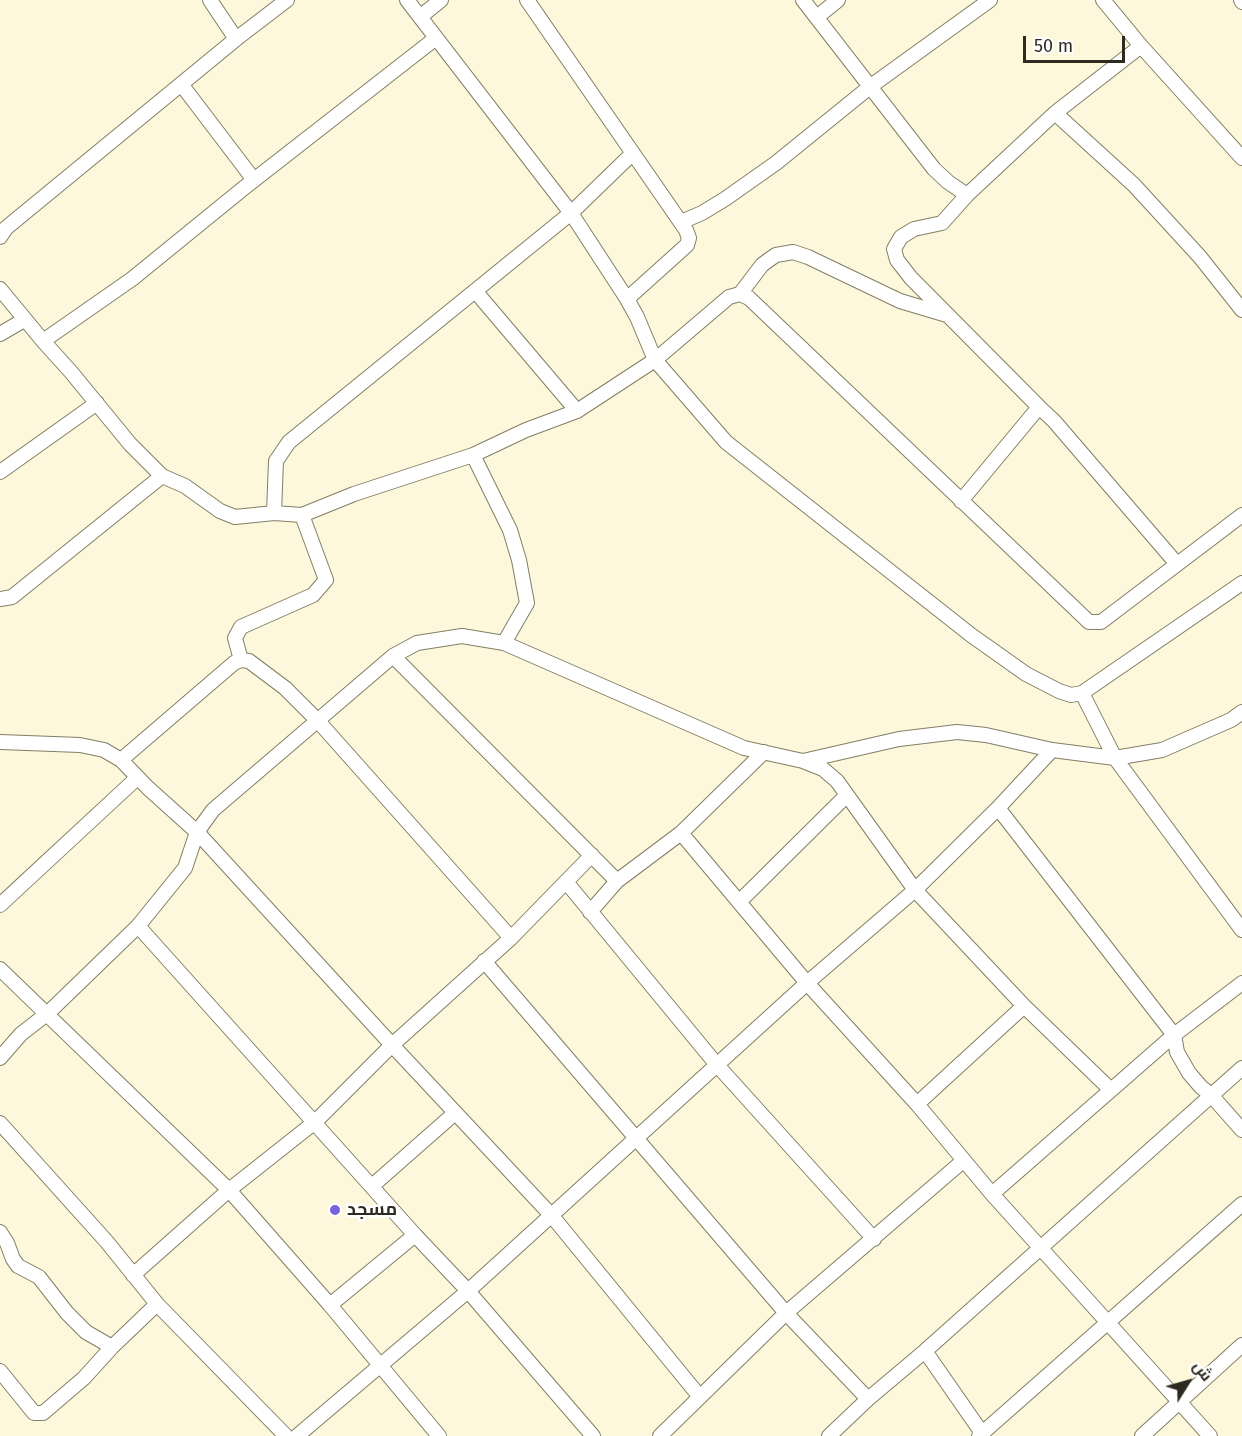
<!DOCTYPE html>
<meta charset="utf-8">
<style>
body{margin:0}
#map{position:relative;width:1242px;height:1436px;overflow:hidden;background:#fdf8db;font-family:"Fira Sans",Cairo,sans-serif}
canvas{display:block}
.north{position:absolute;left:1158px;top:1352px;width:60px;height:60px;-webkit-text-stroke:4px #fff;paint-order:stroke;rotate:53deg;font-size:16px;font-weight:700;line-height:24px;text-align:center;color:#2d2b20}
.north::after{content:'';display:block;margin:auto;width:21px;height:27px;background:#2d2b20;clip-path:polygon(50% 0,100% 100%,50% 72%,0 100%)}
.scale{position:absolute;left:1023px;top:36px;width:102px;height:27px;box-sizing:border-box;border:3px solid #2d2b20;border-top:0;padding-left:8px;font-size:18px;line-height:21px;white-space:nowrap;color:#2d2b20;-webkit-text-stroke:4px #fff;paint-order:stroke}
</style>
<div id="map">
<canvas width="1242" height="1436"></canvas>
<div class="north">ش</div>
<div class="scale">50 m</div>
</div>
<script>
const c = document.querySelector('canvas').getContext('2d');
c.lineJoin = 'round';
function shape(rows) {
  const path = new Path2D();
  for (const r of rows) {
    path.moveTo(r[0], r[1]);
    for (let i = 2; i < r.length; i += 2) path.lineTo(r[i], r[i + 1]);
  }
  return path;
}
function stroke(path, color, width, dash) {
  c.strokeStyle = color;
  c.lineWidth = width;
  c.lineCap = dash ? 'butt' : 'round';
  c.setLineDash(dash || []);
  c.stroke(path);
}
function write(font, color, halo, rows, align = 'center') {
  c.font = font + ' "Fira Sans",Cairo,sans-serif';
  c.lineWidth = 5;
  c.setLineDash([]);
  c.textBaseline = 'middle';
  c.strokeStyle = halo;
  c.fillStyle = color;
  for (const [text, x, y, turn = 0] of rows) {
    c.save();
    c.translate(x, y);
    c.rotate((+turn || 0) * Math.PI / 180);
    c.textAlign = isNaN(turn) ? turn : align;
    if (halo) c.strokeText(text, 0, 0);
    c.fillText(text, 0, 0);
    c.restore();
  }
}
const minor = shape([
 [210,0,236,39,287,0],
 [407,0,571,213,627,299,637,317,655,360,726,442,971,635,1026,674,1059,691,1071,695,1082,693],
 [527,0,686,230,689,238,687,245,627,299],
 [803,0,934,169,948,182,967,195,1055,113,1141,46],
 [1103,0,1141,46,1242,158],
 [1241,0,1242,2],
 [420,17,441,0],
 [817,17,838,0],
 [181,84,254,180],
 [1055,113,1134,185,1200,257,1242,310],
 [967,195,942,223,914,229,901,237,894,249,897,260,911,278,1039,407],
 [681,222,702,213,725,199,776,163,871,86,990,0],
 [0,237,6,228,236,39],
 [0,289,43,341,132,279,245,187,436,38],
 [476,292,577,411],
 [740,294,762,265,770,259,776,255,793,252,808,257,900,301,947,315],
 [0,334,24,320],
 [43,341,71,372,130,444,162,476,185,486,220,511,235,517,274,513,302,515,354,494,473,455,526,430,577,411,655,360,729,297,740,294,749,298,1089,622,1101,622,1242,515],
 [473,455,510,530,519,560,527,603,504,643],
 [0,472,97,403],
 [961,501,1039,407,1054,421,1177,564],
 [274,513,276,461,289,442,571,213,633,153],
 [1242,583,1082,693,1115,758,1242,930],
 [0,599,12,597,162,476],
 [393,656,617,881],
 [241,660,235,638,241,627,313,595,326,580,302,515],
 [0,742,80,745,104,750,121,760,148,788,197,832,392,1045,552,1216,700,1397],
 [121,760,234,663,241,660,249,661,285,688,318,721,511,938],
 [803,761,823,769,837,781,915,890,1024,1006,1110,1089],
 [998,808,1174,1035,1177,1052,1189,1073,1201,1087,1211,1095,1242,1130],
 [681,833,807,983,917,1104,992,1194,1210,1436],
 [567,883,717,1065,874,1239],
 [739,902,847,795],
 [0,905,137,778],
 [590,912,617,881,681,833,764,752],
 [138,926,415,1235,468,1291,593,1436],
 [484,961,786,1313,868,1399],
 [0,969,229,1190,330,1305,439,1436],
 [0,1058,21,1034,48,1013,138,926,185,868,197,832,213,810,393,656,417,643,462,636,504,643,744,748,803,761,899,739,957,732,986,735,1052,750,1115,758,1162,750,1231,720,1242,712],
 [917,1104,1024,1006],
 [0,1123,107,1242,157,1304,286,1436],
 [372,1186,455,1113],
 [992,1194,1174,1035,1242,983],
 [0,1232,7,1243,13,1259,18,1266,39,1277,67,1313,86,1332,112,1347],
 [133,1275,229,1190,315,1122,392,1045,511,938,592,855],
 [330,1305,415,1235],
 [925,1351,982,1433],
 [0,1371,34,1413,43,1413,84,1378,112,1347,157,1304],
 [297,1436,468,1291,807,983,915,890,998,808,1052,750],
 [660,1436,786,1313,963,1161],
 [829,1436,868,1399,925,1351,1242,1068],
 [979,1436,1242,1204],
 [1142,1436,1242,1345]
]);
stroke(minor, '#837e64', 16);
stroke(minor, '#fff', 14);
for (const [x, y, r, color] of [
 [335,1210,6,"#7a62dd"]
]) {
  const dot = new Path2D();
  dot.arc(x, y, r, 0, 2 * Math.PI);
  c.fillStyle = color;
  c.fill(dot);
  stroke(dot, '#fff', 2);
}
write('bold 18px', '#2d2b20', '#fff', [
 ["مسجد",347,1210]
], 'left');
</script>
